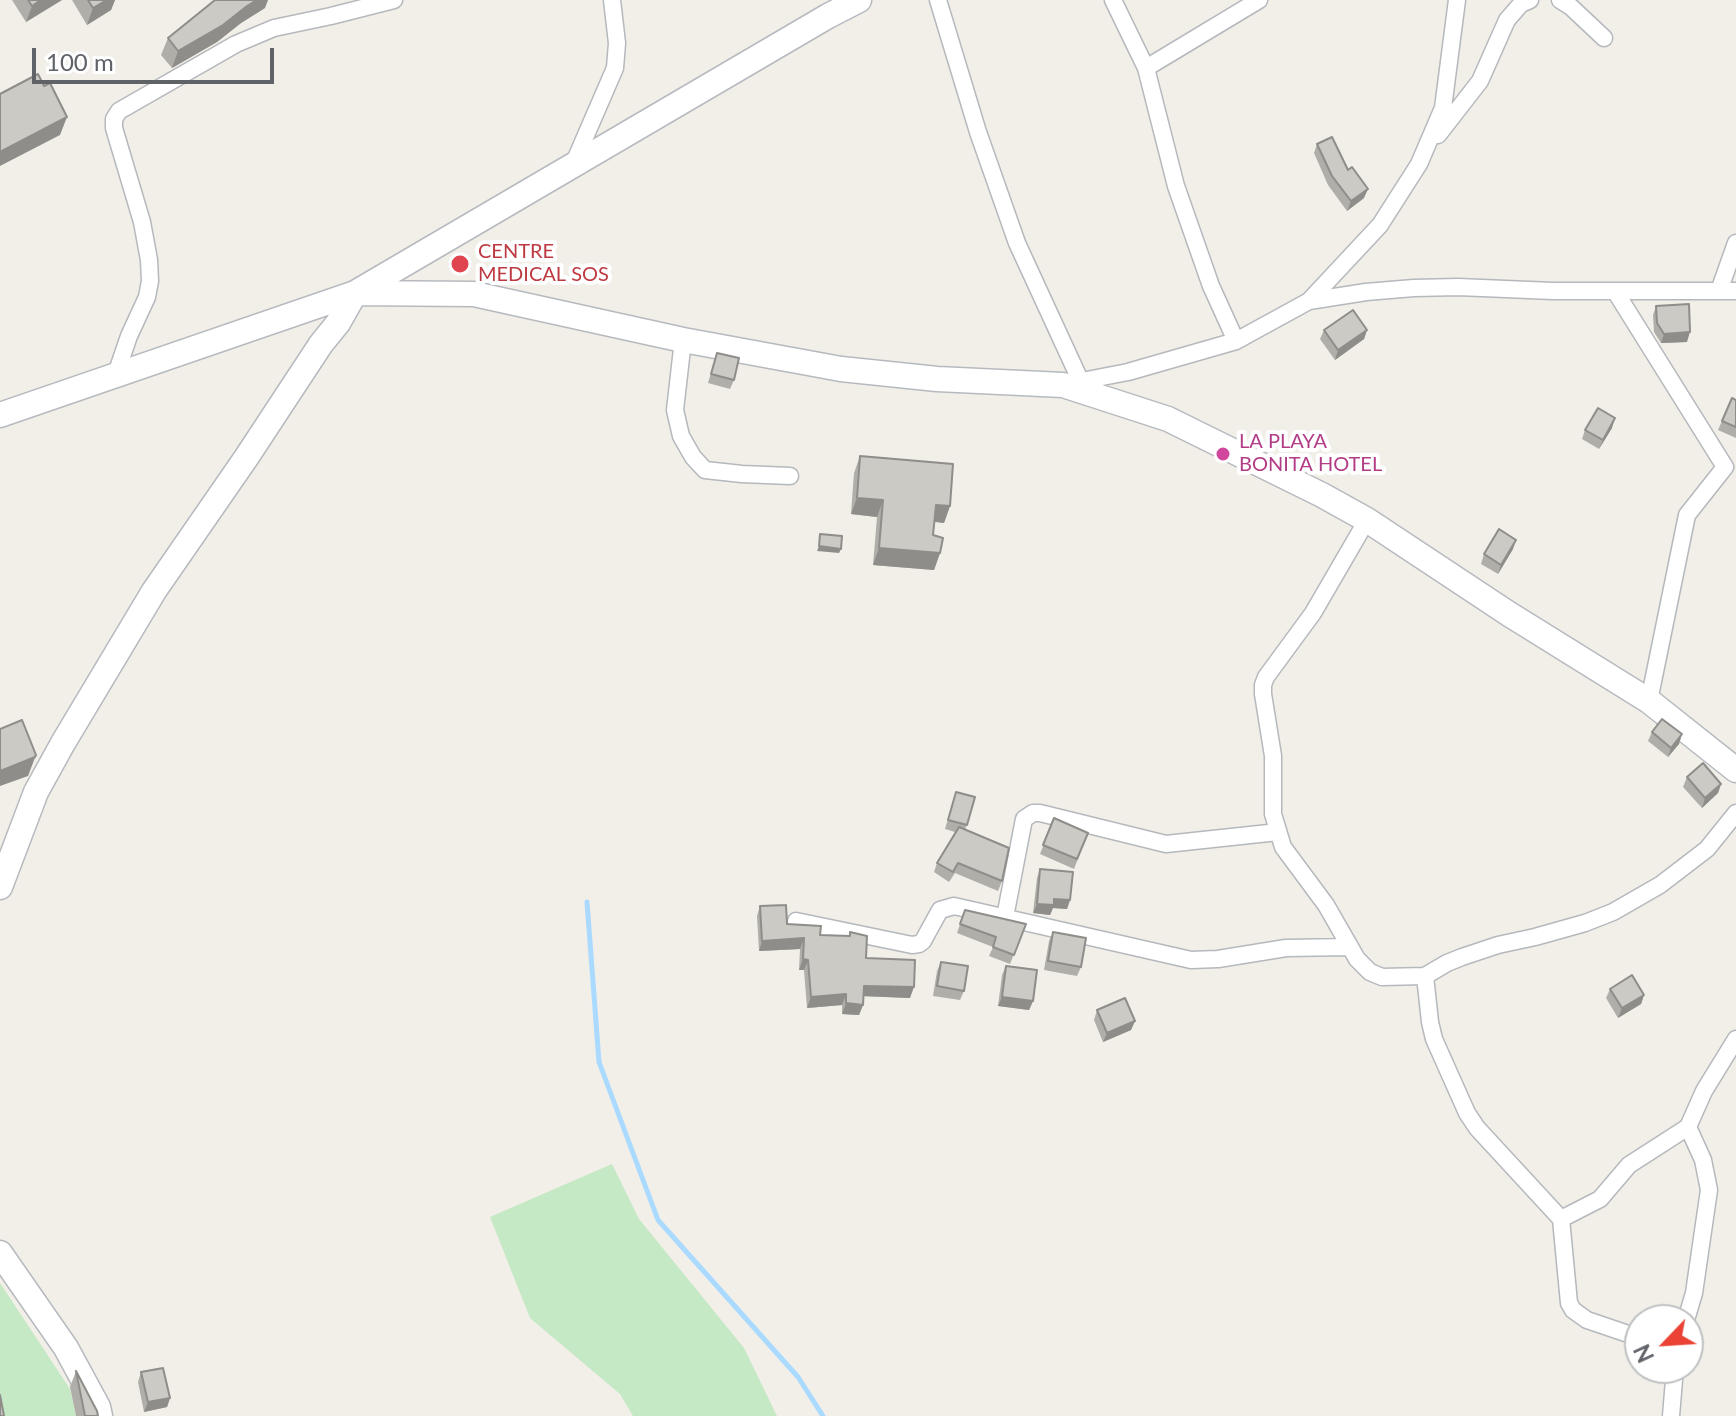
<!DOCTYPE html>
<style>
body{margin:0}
#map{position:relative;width:1736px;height:1416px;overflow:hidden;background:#f1efe8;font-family:Lato,sans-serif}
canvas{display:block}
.north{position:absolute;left:1624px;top:1304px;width:80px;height:80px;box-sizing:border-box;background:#fff;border:2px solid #bfc1c3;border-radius:50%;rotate:245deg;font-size:22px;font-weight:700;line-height:32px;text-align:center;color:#5f6368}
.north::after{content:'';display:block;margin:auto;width:28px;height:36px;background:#ea4335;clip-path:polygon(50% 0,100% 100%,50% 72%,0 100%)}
.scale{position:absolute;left:32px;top:48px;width:242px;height:36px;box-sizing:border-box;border:4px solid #5f6368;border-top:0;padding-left:10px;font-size:24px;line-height:28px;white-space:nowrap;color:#5f6368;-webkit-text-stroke:6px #fff;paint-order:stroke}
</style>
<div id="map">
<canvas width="1736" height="1416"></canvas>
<div class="north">N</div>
<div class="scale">100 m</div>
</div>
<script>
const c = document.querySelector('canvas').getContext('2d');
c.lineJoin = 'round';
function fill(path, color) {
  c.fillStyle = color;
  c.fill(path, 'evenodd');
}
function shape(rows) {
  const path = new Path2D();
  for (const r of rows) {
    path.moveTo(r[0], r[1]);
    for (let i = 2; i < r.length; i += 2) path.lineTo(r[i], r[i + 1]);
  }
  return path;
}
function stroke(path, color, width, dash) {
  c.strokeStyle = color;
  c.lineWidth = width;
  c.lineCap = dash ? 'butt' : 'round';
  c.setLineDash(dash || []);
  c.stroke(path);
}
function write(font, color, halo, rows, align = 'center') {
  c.font = font + ' Lato,sans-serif';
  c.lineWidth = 8;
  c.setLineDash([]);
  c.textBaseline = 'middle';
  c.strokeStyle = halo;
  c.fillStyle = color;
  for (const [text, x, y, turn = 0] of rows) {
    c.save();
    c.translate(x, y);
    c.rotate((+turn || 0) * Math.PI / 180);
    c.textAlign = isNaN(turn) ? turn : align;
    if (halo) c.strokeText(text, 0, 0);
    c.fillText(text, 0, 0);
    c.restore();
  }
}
fill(shape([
 [612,1164,639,1219,744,1348,777,1416,633,1416,620,1394,530,1318,490,1217],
 [0,1283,70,1389,76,1416,0,1416]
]), '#c5e8c5');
stroke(shape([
 [587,902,599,1062,658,1220,798,1377,823,1416]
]), '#aadaff', 5);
const street = shape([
 [938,0,978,132,1017,243,1081,382],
 [1113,0,1146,68,1176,186,1211,286,1236,341],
 [1560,0,1571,7,1604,38],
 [1146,68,1259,0],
 [1438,135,1480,81,1507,20,1521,4,1530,0],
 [573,165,615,68,617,43,612,0],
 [1615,291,1725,467,1687,515,1649,701],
 [1719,291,1736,243],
 [1309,301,1380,225,1419,164,1443,108,1457,0],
 [683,340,675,410,681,436,693,457,705,470,742,474,790,476],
 [116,374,129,336,147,297,150,281,149,260,142,222,114,128,114,119,119,111,236,44,274,28,331,16,394,0],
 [1066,384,1128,372,1236,341,1309,301,1366,292,1414,288,1458,287,1553,291,1736,291],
 [1367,520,1313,613,1266,677,1263,685,1263,694,1273,756,1273,814,1283,847,1326,905,1357,959,1370,972,1382,977,1425,976,1447,963,1462,957,1498,945,1535,937,1585,923,1613,912,1660,885,1707,849,1736,813],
 [1005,917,1024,819,1033,813,1040,813,1166,844,1278,832],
 [796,921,912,945,919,944,923,941,940,910,954,906,1191,960,1218,959,1286,948,1350,947],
 [1425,976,1430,1022,1434,1039,1467,1113,1477,1128,1561,1219,1600,1199,1629,1165,1688,1127,1704,1091,1736,1039],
 [1561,1219,1569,1303,1573,1310,1587,1320,1640,1338],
 [1686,1320,1694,1293,1709,1190,1703,1160,1688,1127],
 [1671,1416,1675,1368]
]);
const secondary = shape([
 [0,415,355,293,828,16,859,0],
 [0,887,36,792,63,743,154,591,246,458,321,344,338,323,355,293,474,294,683,340,841,369,937,379,1063,385,1168,419,1322,495,1367,520,1509,614,1649,701,1736,770],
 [0,1253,66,1348,98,1407,100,1416]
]);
stroke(street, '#b5b8bc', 19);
stroke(secondary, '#b6babf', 27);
stroke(street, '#fff', 16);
stroke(secondary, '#fff', 24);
fill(shape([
 [12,0,62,0,26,22],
 [72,0,115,0,111,10,87,25],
 [265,8,241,23,217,42,172,68,161,55,168,38],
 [1317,144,1348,170,1364,198,1347,211,1328,185,1314,153],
 [1656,306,1687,342,1661,343,1654,332,1653,315],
 [1324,330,1367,330,1364,339,1335,360,1320,339],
 [717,353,734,380,730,389,708,383],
 [1736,400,1736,438,1718,430,1722,421],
 [1612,428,1599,449,1582,439,1585,430],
 [860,456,950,506,944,523,935,522,933,535,940,553,934,570,873,565,877,517,851,514,854,473],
 [1513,549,1498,574,1481,564,1484,554],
 [1652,732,1682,734,1679,744,1668,757,1648,741],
 [1687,777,1721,784,1718,793,1702,808,1683,787],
 [956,792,975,797,965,830,1002,881,998,891,955,873,949,882,934,872,937,863,955,832,945,829],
 [1054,818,1088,833,1074,869,1040,854],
 [1040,869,1070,900,1067,909,1053,908,1050,915,1033,913,1037,878],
 [760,906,787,924,820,935,849,936,850,932,866,958,910,998,863,996,863,1005,859,1015,842,1014,842,1005,807,1008,804,970,799,970,800,949,759,951,757,916],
 [965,910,1026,924,1010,964,989,956,993,947,957,933],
 [1053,932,1081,967,1077,976,1044,970,1049,941],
 [941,962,964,991,960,1000,933,996,937,971],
 [1006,966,1033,1001,1029,1010,998,1006,1002,975],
 [1610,989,1644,995,1641,1004,1618,1018,1606,998],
 [1097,1010,1135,1021,1131,1030,1103,1042,1094,1020],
 [76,1371,98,1416,76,1416,70,1387],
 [141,1372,170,1398,167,1407,144,1412,138,1382]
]), '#afaea9');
fill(shape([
 [41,0,62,0,26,22,32,6],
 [107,0,115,0,111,10,87,25,93,8],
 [257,0,268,0,265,8,241,23,217,42,172,68,178,51],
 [67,117,60,135,0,166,0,152],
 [1368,189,1364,198,1347,211,1351,201],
 [1367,330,1364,339,1335,360,1338,350],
 [1690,332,1687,342,1661,343,1664,334],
 [1615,418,1612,428,1599,449,1603,440],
 [857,498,883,500,877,517,851,514],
 [936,505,950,506,944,523,930,521],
 [1516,540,1513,549,1498,574,1501,565],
 [819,546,841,549,839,553,817,551],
 [879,548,940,553,934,570,873,565],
 [1682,734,1679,744,1668,757,1671,748],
 [36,755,28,776,0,786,0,771],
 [1721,784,1718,793,1702,808,1705,798],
 [1054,899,1070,900,1067,909,1053,908,1050,915,1033,913,1037,904],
 [804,938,800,949,759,951,762,941],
 [803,959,808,960,804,970,799,970],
 [864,986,914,987,910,998,860,996],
 [846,994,842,1005,807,1008,811,997],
 [1644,995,1641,1004,1618,1018,1622,1008],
 [1002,997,1033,1001,1029,1010,998,1006],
 [846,1003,863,1005,859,1015,842,1014],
 [1135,1021,1131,1030,1103,1042,1107,1033],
 [170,1398,167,1407,144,1412,148,1402]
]), '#8f8d8a');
const building = shape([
 [28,0,41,0,32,6,28,0],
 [88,0,107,0,93,8,88,0],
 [215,0,257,0,247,6,223,25,178,51,168,38,215,0],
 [38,74,44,86,50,83,67,117,0,152,0,94,38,74],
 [1332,137,1348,170,1352,167,1368,189,1351,201,1332,176,1317,144,1332,137],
 [1689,304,1690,332,1664,334,1657,323,1656,306,1689,304],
 [1353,310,1367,330,1338,350,1324,330,1353,310],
 [717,353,739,358,734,380,711,374,717,353],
 [1732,398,1736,400,1736,427,1722,421,1732,398],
 [1598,408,1615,418,1603,440,1585,430,1598,408],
 [860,456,953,464,950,506,936,505,933,535,943,538,940,553,879,548,883,500,857,498,860,456],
 [1499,529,1516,540,1501,565,1484,554,1499,529],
 [820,534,842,536,841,549,819,546,820,534],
 [1662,719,1682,734,1671,748,1652,732,1662,719],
 [22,720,36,755,35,757,0,771,0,729,22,720],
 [1703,763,1721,784,1705,798,1687,777,1703,763],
 [956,792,975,797,967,825,948,820,956,792],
 [1054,818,1088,833,1077,859,1043,845,1054,818],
 [959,827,1009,848,1002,881,958,863,953,872,937,863,959,827],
 [1040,869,1073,872,1070,900,1054,899,1054,905,1037,904,1040,869],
 [786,905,787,924,821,926,820,935,850,936,850,932,867,936,866,958,915,960,914,987,864,986,863,1005,846,1003,846,994,811,997,808,960,803,959,804,938,762,941,760,906,786,905],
 [965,910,1026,924,1014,955,993,947,996,937,960,924,965,910],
 [1053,932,1086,938,1081,967,1048,961,1053,932],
 [941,962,968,966,964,991,937,986,941,962],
 [1006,966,1037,970,1033,1001,1002,997,1006,966],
 [1632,975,1644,995,1622,1008,1610,989,1632,975],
 [1125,998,1135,1021,1107,1033,1097,1010,1125,998],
 [163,1368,170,1398,148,1402,141,1372,163,1368],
 [76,1371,97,1411,98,1416,85,1416,76,1371],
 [0,1395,4,1416,0,1416,0,1395]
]);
fill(building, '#cccac5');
stroke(building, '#8f8d8a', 2);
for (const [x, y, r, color] of [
 [460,264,10,"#e0444e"],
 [1223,454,8,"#d1479c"]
]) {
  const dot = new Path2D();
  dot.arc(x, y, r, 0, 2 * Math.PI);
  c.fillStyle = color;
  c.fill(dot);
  stroke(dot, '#fff', 3);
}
write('20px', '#be3a42', '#fff', [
 ["CENTRE",478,252],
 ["MEDICAL SOS",478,275]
], 'left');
write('20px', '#b23c85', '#fff', [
 ["LA PLAYA",1239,442],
 ["BONITA HOTEL",1239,465]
], 'left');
</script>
